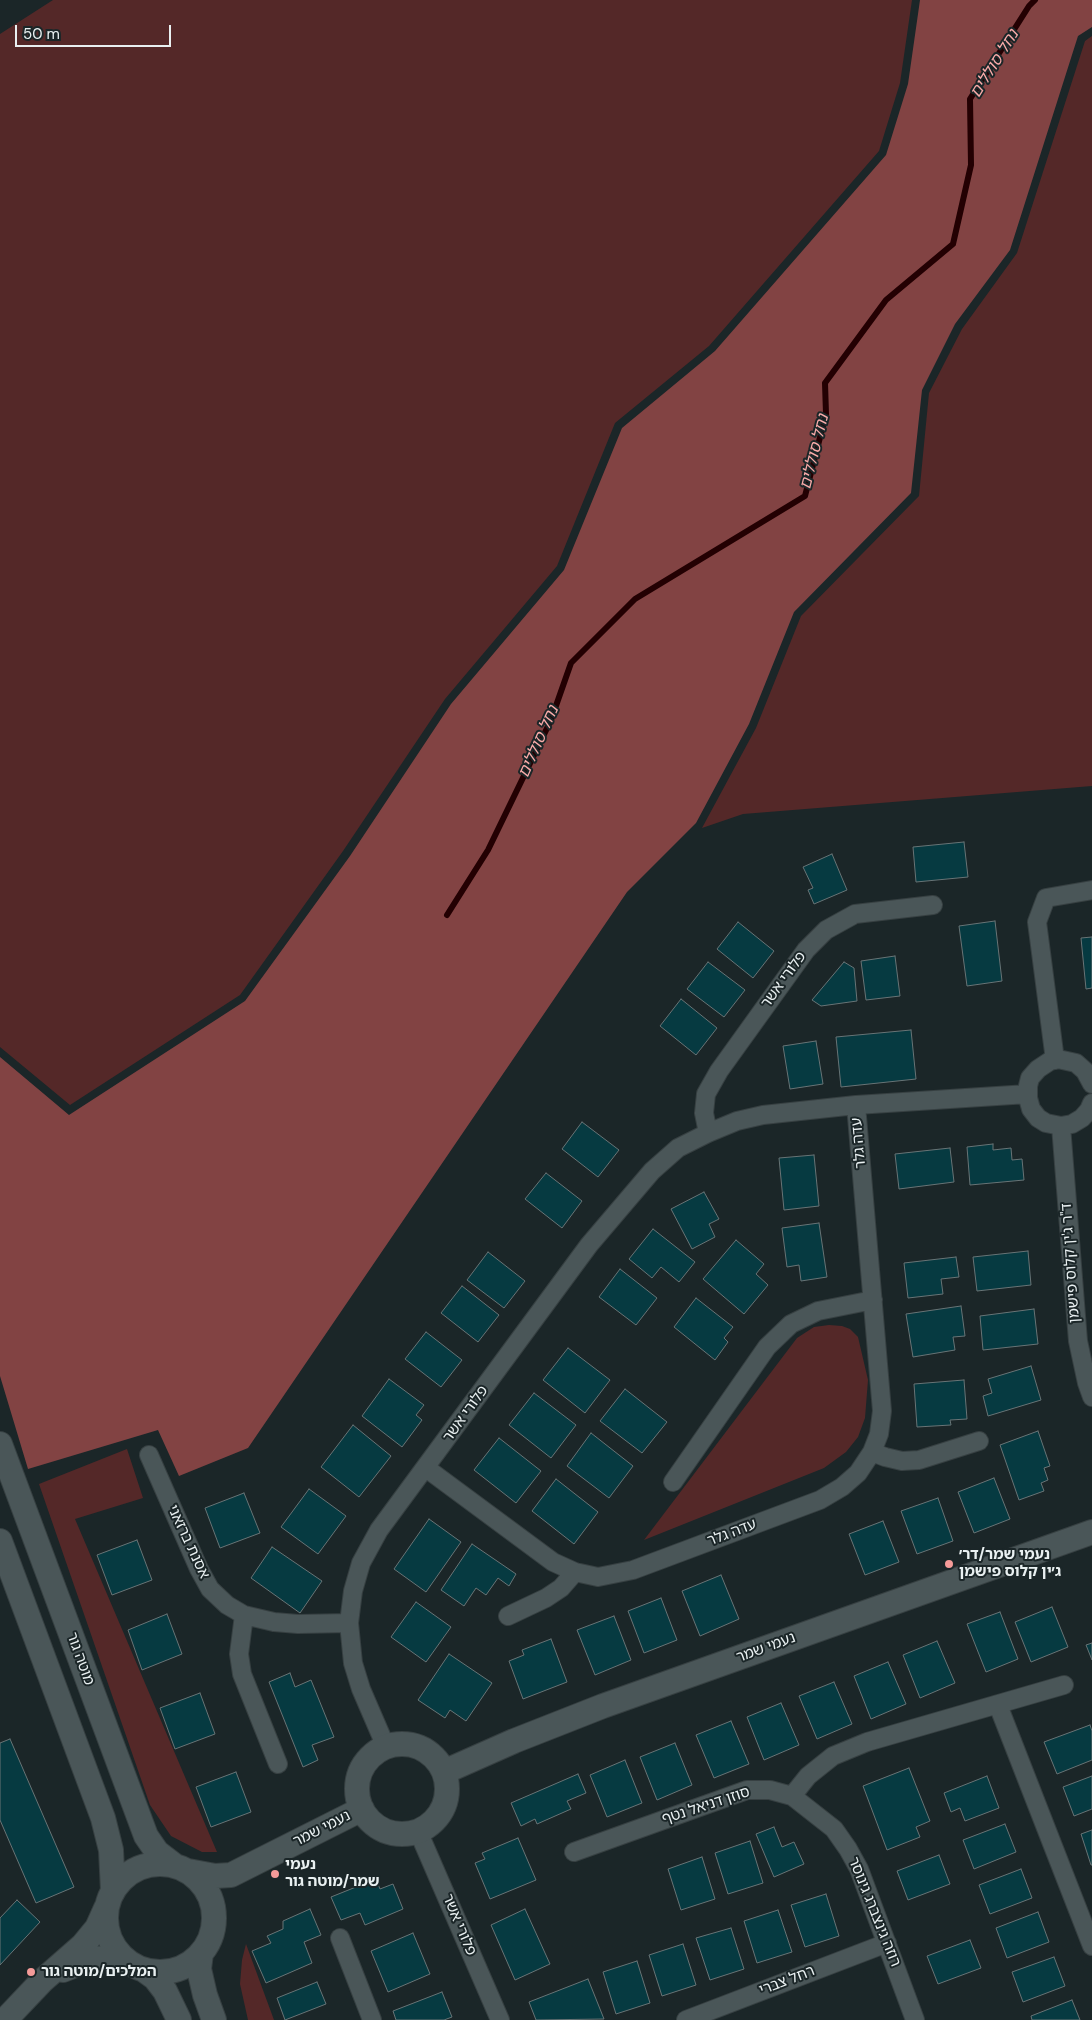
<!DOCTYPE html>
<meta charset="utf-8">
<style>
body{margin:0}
#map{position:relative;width:1092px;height:2020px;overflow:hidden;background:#1b2628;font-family:"DM Sans",sans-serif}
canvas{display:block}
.scale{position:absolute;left:15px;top:25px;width:156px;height:22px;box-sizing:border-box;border:2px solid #e9f0f1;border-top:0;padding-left:6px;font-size:15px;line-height:18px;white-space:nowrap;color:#e9f0f1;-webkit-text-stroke:4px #1b2628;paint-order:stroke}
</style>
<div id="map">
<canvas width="1092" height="2020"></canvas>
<div class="scale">50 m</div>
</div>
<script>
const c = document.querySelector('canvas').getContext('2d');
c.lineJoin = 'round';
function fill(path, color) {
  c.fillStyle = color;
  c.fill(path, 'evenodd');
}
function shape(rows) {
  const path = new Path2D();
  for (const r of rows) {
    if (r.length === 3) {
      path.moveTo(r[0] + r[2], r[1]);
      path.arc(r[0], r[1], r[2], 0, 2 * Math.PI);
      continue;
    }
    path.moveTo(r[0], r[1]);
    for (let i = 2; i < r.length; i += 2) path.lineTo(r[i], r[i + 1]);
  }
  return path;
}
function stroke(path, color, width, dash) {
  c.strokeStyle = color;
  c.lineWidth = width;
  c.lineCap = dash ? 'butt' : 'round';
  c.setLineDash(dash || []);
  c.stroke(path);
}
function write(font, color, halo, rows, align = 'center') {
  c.font = font + ' "DM Sans","Noto Sans Hebrew",sans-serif';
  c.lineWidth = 4;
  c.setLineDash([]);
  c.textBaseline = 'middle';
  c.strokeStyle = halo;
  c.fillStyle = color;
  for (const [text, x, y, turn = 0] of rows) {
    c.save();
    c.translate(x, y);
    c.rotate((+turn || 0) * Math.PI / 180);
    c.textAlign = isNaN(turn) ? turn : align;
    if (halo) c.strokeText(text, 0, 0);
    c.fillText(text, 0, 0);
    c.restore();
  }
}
fill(shape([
 [53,0,912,0,900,83,879,151,709,346,615,423,557,566,445,699,343,851,240,995,70,1105,0,1047,0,34],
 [1092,36,1092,786,743,814,702,828,756,728,801,616,919,496,929,393,962,329,1017,253,1085,41],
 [829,1325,842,1326,850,1329,858,1337,868,1380,865,1418,858,1437,846,1452,824,1468,644,1540,797,1338,814,1327],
 [127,1449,143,1498,75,1519,217,1852,202,1852,171,1836,150,1805,39,1484],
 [246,1944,274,2020,248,2020,240,1984,242,1960]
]), '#542828');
fill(shape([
 [920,0,1092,0,1092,27,1078,36,1010,250,955,324,922,390,911,493,794,612,749,724,696,823,627,892,248,1448,179,1476,158,1430,28,1469,0,1376,0,1057,69,1115,245,1001,350,856,451,704,564,570,622,428,715,351,886,155,908,84]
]), '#824343');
stroke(shape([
 [447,915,488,850,551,720,571,663,635,599,805,496,826,414,825,383,886,300,953,244,971,165,970,99,1029,6,1035,0]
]), '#230002', 6);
const building = shape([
 [964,842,968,877,916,882,913,847,964,842],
 [832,854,847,890,814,904,808,890,813,888,803,867,832,854],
 [995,921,1002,981,967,986,959,926,995,921],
 [738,922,774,951,753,978,717,949,738,922],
 [1092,937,1092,988,1086,989,1081,938,1092,937],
 [895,956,900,996,866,1000,861,961,895,956],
 [708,962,745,990,724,1017,687,989,708,962],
 [844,962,854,968,857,1001,821,1006,812,1000,844,962],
 [681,999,717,1028,696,1055,660,1026,681,999],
 [911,1030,916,1079,841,1087,836,1037,911,1030],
 [816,1041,823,1084,790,1089,783,1046,816,1041],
 [582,1122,619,1150,598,1177,562,1149,582,1122],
 [993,1144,993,1150,1011,1148,1012,1160,1022,1159,1024,1180,970,1185,967,1147,993,1144],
 [950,1148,954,1182,899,1189,895,1154,950,1148],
 [814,1155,819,1206,784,1210,779,1158,814,1155],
 [546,1173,582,1201,562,1228,525,1199,546,1173],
 [704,1192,719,1219,709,1224,715,1237,692,1249,671,1209,704,1192],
 [819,1223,827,1277,801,1281,799,1265,787,1267,782,1228,819,1223],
 [653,1229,695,1262,679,1282,661,1267,652,1278,629,1259,653,1229],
 [736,1240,764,1264,756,1274,768,1285,744,1314,703,1279,736,1240],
 [1028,1251,1031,1285,977,1291,973,1257,1028,1251],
 [488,1252,525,1281,504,1308,467,1280,488,1252],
 [956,1257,959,1277,941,1279,943,1294,908,1298,904,1263,956,1257],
 [620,1269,657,1298,636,1325,599,1297,620,1269],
 [462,1286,499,1315,478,1342,441,1313,462,1286],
 [696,1298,733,1327,724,1338,728,1342,715,1360,674,1327,696,1298],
 [961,1306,965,1336,953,1337,955,1350,913,1357,906,1314,961,1306],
 [1034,1309,1038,1344,983,1350,980,1316,1034,1309],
 [426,1332,462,1360,441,1387,405,1359,426,1332],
 [568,1348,610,1380,585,1413,543,1380,568,1348],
 [1031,1366,1041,1400,988,1416,983,1396,992,1393,988,1379,1031,1366],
 [389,1379,424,1405,416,1415,422,1420,402,1447,362,1416,389,1379],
 [964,1380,967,1419,950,1420,951,1425,917,1427,914,1384,964,1380],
 [625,1389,667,1422,642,1453,600,1421,625,1389],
 [534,1393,576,1425,551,1458,509,1425,534,1393],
 [353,1425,391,1456,359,1497,321,1467,353,1425],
 [1038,1431,1050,1466,1044,1468,1048,1480,1041,1483,1044,1491,1019,1500,1000,1445,1038,1431],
 [591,1433,633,1466,609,1498,567,1466,591,1433],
 [499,1438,541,1471,516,1503,474,1470,499,1438],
 [994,1478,1010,1519,974,1533,958,1492,994,1478],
 [556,1479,598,1512,574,1544,532,1511,556,1479],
 [309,1489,346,1516,318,1554,281,1527,309,1489],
 [244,1493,260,1533,220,1548,205,1508,244,1493],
 [938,1498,953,1541,917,1554,901,1511,938,1498],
 [429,1519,461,1542,426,1592,394,1569,429,1519],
 [883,1521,899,1562,865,1575,849,1534,883,1521],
 [137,1540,152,1580,112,1595,97,1555,137,1540],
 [472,1544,516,1574,509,1586,498,1578,486,1595,476,1588,464,1606,441,1590,472,1544],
 [272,1547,322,1581,300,1613,251,1578,272,1547],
 [721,1575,739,1619,700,1636,682,1591,721,1575],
 [661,1598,677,1640,644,1653,628,1611,661,1598],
 [416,1602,451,1627,426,1662,391,1637,416,1602],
 [1052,1607,1068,1647,1031,1662,1015,1622,1052,1607],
 [1000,1612,1018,1659,986,1672,967,1624,1000,1612],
 [167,1614,182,1654,142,1670,128,1630,167,1614],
 [614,1616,631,1660,595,1675,577,1630,614,1616],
 [551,1639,567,1682,523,1699,509,1661,524,1655,522,1650,551,1639],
 [937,1641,955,1683,920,1698,903,1655,937,1641],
 [1092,1643,1092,1660,1086,1645,1092,1643],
 [449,1654,492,1683,466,1721,450,1710,445,1718,418,1700,449,1654],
 [888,1662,906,1704,871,1719,854,1676,888,1662],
 [290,1673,295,1687,311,1680,334,1737,312,1745,318,1760,303,1767,269,1682,290,1673],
 [834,1682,852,1724,817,1739,799,1696,834,1682],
 [200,1693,215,1734,175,1749,160,1708,200,1693],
 [781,1703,799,1745,764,1760,747,1717,781,1703],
 [731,1721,749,1764,714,1778,696,1735,731,1721],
 [1090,1725,1092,1731,1092,1760,1057,1774,1044,1742,1090,1725],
 [10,1739,74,1887,36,1903,0,1820,0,1743,10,1739],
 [675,1743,692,1785,657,1800,640,1757,675,1743],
 [625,1760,642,1803,607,1817,590,1775,625,1760],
 [909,1768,930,1821,916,1827,920,1837,887,1850,863,1786,909,1768],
 [236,1772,251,1812,211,1827,196,1787,236,1772],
 [578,1774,586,1793,567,1801,571,1809,537,1824,535,1819,521,1826,511,1803,578,1774],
 [987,1776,999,1808,965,1821,960,1808,951,1812,944,1793,987,1776],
 [1092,1776,1092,1809,1074,1816,1063,1787,1092,1776],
 [1005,1824,1016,1852,974,1869,963,1840,1005,1824],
 [774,1827,782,1847,794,1842,804,1864,774,1877,756,1834,774,1827],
 [1092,1830,1092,1865,1091,1865,1081,1834,1092,1830],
 [518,1838,536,1880,490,1899,475,1863,485,1859,482,1853,518,1838],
 [750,1841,763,1883,728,1894,715,1853,750,1841],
 [939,1855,950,1884,908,1900,897,1871,939,1855],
 [702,1857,715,1899,681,1910,668,1869,702,1857],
 [1021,1869,1032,1898,990,1914,979,1885,1021,1869],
 [376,1879,380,1889,393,1884,403,1909,365,1925,360,1913,341,1920,331,1897,376,1879],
 [826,1894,839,1936,805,1947,791,1905,826,1894],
 [17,1900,40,1922,0,1965,0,1918,17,1900],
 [310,1909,321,1935,304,1942,312,1963,266,1983,252,1951,271,1943,267,1936,283,1929,283,1921,310,1909],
 [525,1909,550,1964,515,1980,491,1925,525,1909],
 [778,1910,792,1952,757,1963,744,1921,778,1910],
 [1038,1912,1049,1942,1007,1958,996,1928,1038,1912],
 [731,1928,744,1969,710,1980,696,1938,731,1928],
 [413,1933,430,1974,388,1992,371,1951,413,1933],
 [970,1940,981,1968,938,1984,927,1956,970,1940],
 [683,1944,696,1985,662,1996,649,1955,683,1944],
 [1054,1957,1065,1986,1023,2002,1012,1972,1054,1957],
 [637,1961,650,2003,616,2014,603,1972,637,1961],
 [588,1979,604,2019,536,2020,529,2002,588,1979],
 [317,1982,326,2004,285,2020,277,1998,317,1982],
 [442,1992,452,2017,444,2020,396,2020,393,2011,442,1992],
 [1072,2000,1080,2020,1032,2020,1031,2016,1072,2000]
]);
fill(building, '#063a41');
stroke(building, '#687476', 1);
const street = shape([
 [1055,1060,1037,922,1046,898,1092,890],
 [1092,1084,1085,1071,1076,1063,1058,1059,1050,1061,1038,1069,1030,1078,1028,1086,1028,1098,1031,1109,1038,1118,1046,1123,1061,1126,1072,1124,1082,1118,1089,1110,1092,1103],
 [1061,1126,1078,1341,1087,1383,1092,1397],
 [708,1133,704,1113,706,1094,719,1071,806,950,826,930,855,914,933,905],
 [872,1452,885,1457,902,1461,919,1460,979,1441],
 [149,1455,199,1569,210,1589,227,1605,244,1615,274,1622,298,1624,349,1623],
 [426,1468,553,1562,575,1572,598,1577,633,1570,820,1500,842,1487,858,1473,872,1452,879,1434,882,1411,856,1105],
 [673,1482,767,1347,791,1324,818,1311,873,1300],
 [244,1615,239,1654,242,1674,278,1764],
 [508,1616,546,1598,561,1588,575,1572],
 [998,1705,1092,1946],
 [386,1747,361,1689,353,1663,349,1623,353,1591,361,1563,379,1530,589,1245,652,1171,678,1148,708,1133,737,1121,763,1115,856,1105,1028,1094],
 [792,1796,808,1776,833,1756,867,1742,1064,1685],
 [418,1831,500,2020],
 [574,1852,747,1790,770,1790,792,1796,834,1829,848,1849,859,1869,915,2020],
 [340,1938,372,2020],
 [686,2020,887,1943]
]);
const secondary = shape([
 [0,1444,146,1836,157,1852,174,1865],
 [0,1541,103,1818,111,1850,113,1891],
 [402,1789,45],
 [444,1772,514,1741,603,1706,1092,1532],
 [160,1918,54],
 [188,1871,215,1876,231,1875,362,1809],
 [201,1953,199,1969,205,1995,214,2020],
 [63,1970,91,1959,105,1958,131,1964],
 [144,1970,155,1978,165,1991,179,2020],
 [5,2020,42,1981,83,1945,97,1928,106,1908]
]);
stroke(street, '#374042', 20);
stroke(secondary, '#374042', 26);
stroke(street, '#4a5658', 18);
stroke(secondary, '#4a5658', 24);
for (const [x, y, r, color] of [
 [949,1564,5,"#f59b99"],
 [275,1874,5,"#f59b99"],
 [31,1972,5,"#f59b99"]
]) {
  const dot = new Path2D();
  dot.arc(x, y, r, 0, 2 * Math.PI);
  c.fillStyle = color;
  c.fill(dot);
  stroke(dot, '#1b2628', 2);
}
write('15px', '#e9f0f1', '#1b2628', [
 ["פלורי אשר",784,980,-54],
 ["עדה גלר",859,1143,-95],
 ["ד\"ר ג'ין קלוס פישמן",1071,1263,-94],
 ["פלורי אשר",466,1414,-54],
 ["עדה גלר",732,1533,-21],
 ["אסנת ברזאני",188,1542,65],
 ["נעמי שמר",766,1648,-20],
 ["מוטה גור",80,1659,70],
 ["סוזן דניאל נטף",706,1806,-18],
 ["נעמי שמר",322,1829,-27],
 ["רוזה גינצברג גינוסר",874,1912,68],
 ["פלורי אשר",459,1925,67],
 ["רחל צברי",787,1981,-21]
]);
write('bold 15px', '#e9f0f1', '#1b2628', [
 ["נעמי שמר/דר׳",959,1555],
 ["ג׳ין קלוס פישמן",959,1572],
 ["נעמי",285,1865],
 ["שמר/מוטה גור",285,1882],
 ["המלכים/מוטה גור",41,1972]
], 'left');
write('italic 16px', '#fbacaa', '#1b2628', [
 ["נחל סוללים",995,64,-58],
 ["נחל סוללים",815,452,-76],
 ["נחל סוללים",539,742,-66]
]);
</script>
